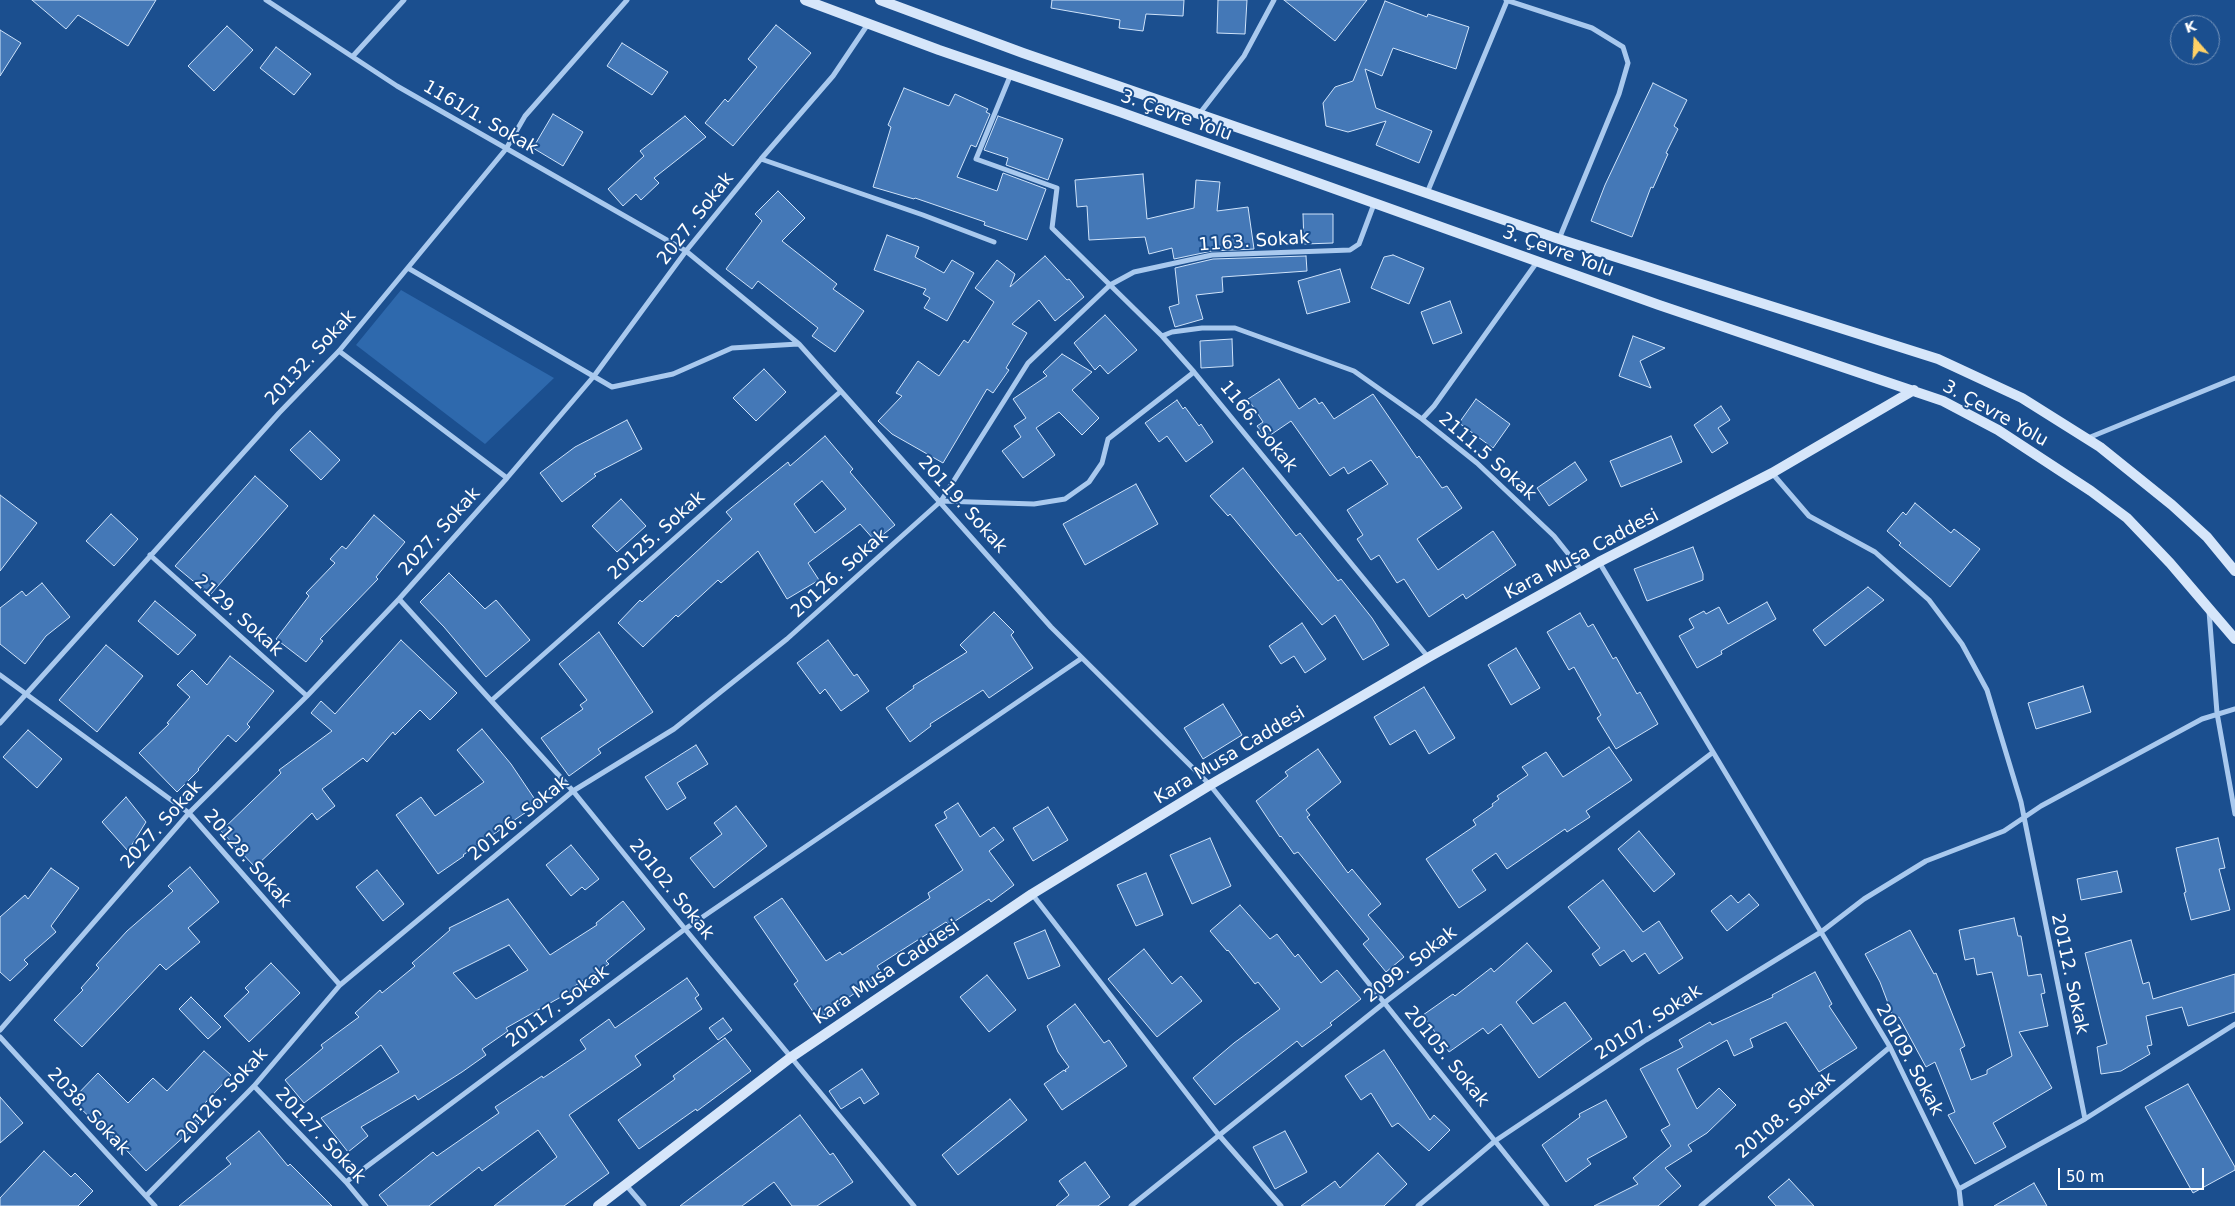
<!DOCTYPE html>
<meta charset="utf-8">
<style>
body{margin:0}
#map{position:relative;width:2235px;height:1206px;overflow:hidden;background:#1b4f8f;font-family:"DejaVu Sans",sans-serif}
canvas{display:block}
.north{position:absolute;left:2170px;top:15px;width:50px;height:50px;box-sizing:border-box;background:#1b4f8f;border:1px solid #7695bc;border-radius:50%;rotate:341deg;font-size:14px;font-weight:700;line-height:20px;text-align:center;color:#fff}
.north::after{content:'';display:block;margin:auto;width:18px;height:22px;background:#ffd166;clip-path:polygon(50% 0,100% 100%,50% 72%,0 100%)}
.scale{position:absolute;left:2058px;top:1168px;width:146px;height:22px;box-sizing:border-box;border:2px solid #fff;border-top:0;padding-left:6px;font-size:15px;line-height:18px;white-space:nowrap;color:#fff;-webkit-text-stroke:4px #1b4f8f;paint-order:stroke}
</style>
<div id="map">
<canvas width="2235" height="1206"></canvas>
<div class="north">K</div>
<div class="scale">50 m</div>
</div>
<script>
const c = document.querySelector('canvas').getContext('2d');
c.lineJoin = 'round';
function fill(path, color) {
  c.fillStyle = color;
  c.fill(path, 'evenodd');
}
function shape(rows) {
  const path = new Path2D();
  for (const r of rows) {
    path.moveTo(r[0], r[1]);
    for (let i = 2; i < r.length; i += 2) path.lineTo(r[i], r[i + 1]);
  }
  return path;
}
function stroke(path, color, width, dash) {
  c.strokeStyle = color;
  c.lineWidth = width;
  c.lineCap = dash ? 'butt' : 'round';
  c.setLineDash(dash || []);
  c.stroke(path);
}
function write(font, color, halo, rows, align = 'center') {
  c.font = font + ' "DejaVu Sans",sans-serif';
  c.lineWidth = 4;
  c.setLineDash([]);
  c.textBaseline = 'middle';
  c.strokeStyle = halo;
  c.fillStyle = color;
  for (const [text, x, y, turn = 0] of rows) {
    c.save();
    c.translate(x, y);
    c.rotate((+turn || 0) * Math.PI / 180);
    c.textAlign = isNaN(turn) ? turn : align;
    if (halo) c.strokeText(text, 0, 0);
    c.fillText(text, 0, 0);
    c.restore();
  }
}
fill(shape([
 [401,290,554,378,485,444,356,345]
]), '#2e69ad');
const building = shape([
 [32,0,156,0,128,46,78,15,66,29,32,0],
 [1052,0,1184,0,1183,16,1146,14,1143,31,1119,28,1120,20,1051,8,1052,0],
 [1218,0,1247,0,1245,34,1217,33,1218,0],
 [1284,0,1367,0,1335,41,1284,0],
 [1385,1,1427,17,1428,14,1469,27,1456,69,1393,48,1382,76,1365,69,1376,108,1432,131,1419,163,1376,145,1386,121,1348,132,1326,126,1323,103,1335,87,1353,81,1385,1],
 [776,25,811,53,733,146,705,123,725,99,728,102,757,67,748,59,776,25],
 [227,26,253,50,214,91,188,66,227,26],
 [0,30,21,43,0,76,0,30],
 [622,43,668,72,652,95,607,66,622,43],
 [276,47,311,74,294,95,260,68,276,47],
 [1653,83,1687,100,1674,126,1678,129,1666,153,1668,154,1653,188,1651,187,1632,237,1591,221,1605,185,1653,83],
 [904,88,949,106,955,94,988,109,986,112,990,114,976,147,971,145,957,177,997,191,1003,173,1046,189,1027,240,984,225,985,222,915,198,914,199,873,187,891,127,888,125,904,88],
 [553,114,583,132,563,166,533,148,553,114],
 [685,116,706,137,654,178,659,183,641,200,636,194,623,206,608,189,644,156,640,151,685,116],
 [998,116,1063,139,1048,180,1006,165,1008,158,984,150,998,116],
 [1143,174,1147,219,1194,208,1196,180,1220,182,1217,211,1248,207,1254,249,1212,251,1174,259,1172,248,1149,254,1145,237,1089,240,1087,206,1077,207,1075,180,1143,174],
 [778,191,805,218,782,241,837,284,833,289,864,311,835,352,812,336,818,328,758,281,752,289,726,269,762,221,755,214,778,191],
 [1303,214,1333,214,1333,243,1304,244,1303,214],
 [887,235,919,247,915,257,944,273,952,260,974,273,947,321,924,308,930,298,923,294,926,289,874,270,887,235],
 [1393,255,1424,268,1409,304,1371,288,1384,257,1393,255],
 [1045,256,1067,280,1069,279,1084,297,1055,321,1039,300,1012,324,1027,333,1006,368,1009,370,993,393,987,389,943,463,892,434,878,421,902,396,896,393,918,361,939,376,964,340,968,343,994,302,975,288,997,260,1015,274,1010,287,1045,256],
 [1306,256,1307,271,1222,277,1223,292,1196,295,1203,319,1175,327,1169,307,1179,304,1175,268,1213,259,1306,256],
 [1340,269,1350,302,1307,314,1298,281,1340,269],
 [1450,301,1462,333,1433,344,1421,312,1450,301],
 [1105,315,1137,350,1108,374,1100,365,1095,370,1074,343,1105,315],
 [1633,336,1665,348,1640,361,1651,388,1619,376,1633,336],
 [1232,339,1233,366,1201,368,1200,341,1232,339],
 [1062,354,1092,372,1072,390,1099,418,1082,435,1059,412,1036,428,1055,455,1023,478,1002,451,1021,437,1014,426,1026,418,1013,399,1047,376,1043,372,1062,354],
 [764,369,786,392,756,421,733,398,764,369],
 [1279,379,1299,409,1315,398,1319,404,1322,402,1334,419,1373,394,1417,458,1419,456,1442,488,1447,486,1462,508,1417,539,1438,570,1493,531,1516,565,1466,599,1463,594,1429,617,1404,579,1397,583,1379,555,1371,560,1357,539,1363,535,1347,510,1388,484,1371,460,1348,474,1344,467,1330,476,1291,421,1266,438,1257,426,1263,422,1248,399,1279,379],
 [1476,399,1510,424,1493,448,1459,423,1476,399],
 [1177,400,1183,409,1185,407,1199,426,1201,424,1213,442,1186,462,1167,436,1159,442,1145,423,1177,400],
 [1721,406,1730,420,1718,428,1728,443,1712,453,1694,425,1721,406],
 [627,420,642,449,594,474,596,476,562,502,540,473,575,447,627,420],
 [310,431,340,460,321,480,290,450,310,431],
 [825,436,853,469,850,472,895,525,875,541,860,524,808,563,819,580,787,599,758,551,721,583,718,580,678,617,676,615,643,647,618,623,640,600,642,602,732,519,726,512,788,462,790,466,825,436],
 [822,481,846,509,815,533,794,504,822,481],
 [1671,436,1682,462,1621,487,1610,461,1671,436],
 [1575,462,1587,480,1549,506,1537,488,1575,462],
 [1243,468,1296,536,1300,533,1338,581,1341,579,1372,618,1389,645,1363,660,1335,615,1322,625,1230,514,1228,516,1210,496,1243,468],
 [255,476,288,506,210,595,175,566,255,476],
 [1136,484,1158,524,1085,565,1063,524,1136,484],
 [0,495,37,523,0,571,0,495],
 [621,499,646,526,617,552,592,526,621,499],
 [1915,503,1951,533,1954,529,1980,549,1950,587,1899,545,1901,543,1887,531,1903,512,1906,515,1915,503],
 [111,514,138,539,114,566,86,541,111,514],
 [374,515,405,542,376,577,378,579,320,639,323,641,306,662,276,639,309,596,306,593,335,563,330,559,342,546,346,549,374,515],
 [1693,547,1703,574,1703,580,1647,601,1634,569,1693,547],
 [449,573,485,609,496,600,530,640,486,677,444,627,420,602,449,573],
 [42,583,70,617,46,636,25,664,0,644,0,608,22,591,26,596,42,583],
 [1868,587,1884,600,1825,646,1813,630,1868,587],
 [155,601,196,635,178,655,138,621,155,601],
 [1767,602,1776,619,1721,651,1722,654,1697,668,1679,636,1694,628,1689,619,1704,611,1706,614,1719,607,1728,624,1767,602],
 [994,612,1014,632,1011,635,1033,668,989,698,983,690,930,724,931,726,910,742,886,708,914,688,913,686,967,652,960,645,994,612],
 [1580,613,1588,627,1593,624,1613,659,1616,657,1637,694,1640,692,1658,724,1616,749,1597,718,1601,715,1574,667,1569,670,1547,632,1580,613],
 [1302,623,1326,659,1305,673,1294,656,1281,664,1269,646,1302,623],
 [599,632,653,712,598,749,601,753,569,776,541,738,583,709,580,705,587,700,559,664,599,632],
 [401,640,457,693,430,720,420,710,395,735,393,732,367,762,363,758,322,789,335,806,317,820,312,813,255,867,221,831,281,773,279,770,332,731,311,713,321,701,335,714,401,640],
 [828,640,854,676,857,674,869,691,841,711,825,689,820,694,797,663,828,640],
 [106,645,143,676,97,732,59,700,106,645],
 [1516,648,1540,688,1511,705,1488,665,1516,648],
 [230,656,274,691,247,724,250,727,236,742,228,735,198,769,199,770,177,792,139,753,169,724,167,723,190,697,177,685,192,670,207,685,230,656],
 [2083,686,2091,712,2036,729,2028,703,2083,686],
 [1424,687,1455,738,1429,754,1415,730,1390,745,1374,717,1424,687],
 [1223,704,1242,735,1203,759,1184,728,1223,704],
 [482,729,511,764,538,804,463,855,464,856,438,874,396,815,421,797,435,816,484,782,457,750,482,729],
 [28,730,62,759,37,788,3,757,28,730],
 [696,745,708,764,677,783,686,798,667,810,645,777,696,745],
 [1609,747,1632,780,1586,811,1590,817,1567,832,1565,829,1507,869,1496,853,1472,870,1486,890,1459,908,1426,859,1476,825,1473,820,1493,806,1492,804,1499,799,1497,796,1528,775,1522,767,1546,752,1563,777,1609,747],
 [1318,749,1341,782,1306,810,1310,815,1307,817,1348,873,1352,869,1381,904,1368,915,1404,957,1386,972,1363,944,1369,939,1298,852,1294,854,1281,836,1280,837,1256,801,1288,776,1285,772,1318,749],
 [126,797,146,822,128,851,102,822,126,797],
 [958,803,980,837,994,827,1004,840,989,851,1014,885,991,902,989,899,949,925,946,922,877,966,882,974,818,1019,794,984,798,981,754,917,782,898,826,961,840,952,842,955,930,898,928,893,963,870,935,825,947,818,944,812,958,803],
 [736,806,767,846,714,888,690,858,722,834,714,823,736,806],
 [1048,807,1068,840,1033,861,1013,828,1048,807],
 [1639,831,1675,874,1654,892,1618,849,1639,831],
 [1210,838,1231,886,1192,904,1170,855,1210,838],
 [2218,838,2225,868,2219,869,2230,910,2191,920,2184,893,2186,892,2176,848,2218,838],
 [571,845,599,879,585,890,582,887,571,896,546,865,571,845],
 [190,867,219,902,188,928,200,942,166,970,160,964,82,1047,54,1020,83,990,81,988,99,968,96,965,127,931,173,891,168,886,190,867],
 [51,868,79,888,51,926,56,932,24,960,28,964,10,981,0,972,0,917,25,895,28,899,51,868],
 [377,870,404,904,383,921,356,887,377,870],
 [2117,871,2122,892,2081,900,2077,879,2117,871],
 [1146,873,1163,915,1136,926,1117,885,1146,873],
 [1603,880,1643,932,1659,921,1683,958,1659,974,1645,953,1632,962,1624,950,1600,966,1592,954,1600,948,1568,907,1603,880],
 [1749,894,1759,905,1727,931,1711,911,1731,895,1738,903,1749,894],
 [508,899,550,955,597,925,596,923,623,901,645,929,606,961,609,964,573,987,575,989,506,1028,508,1031,482,1049,486,1055,462,1072,418,1100,415,1095,361,1127,368,1136,348,1152,321,1118,399,1072,381,1045,304,1103,285,1080,323,1048,321,1045,359,1017,355,1013,380,990,382,993,415,966,412,963,450,930,449,928,508,899],
 [509,945,528,970,476,999,453,973,509,945],
 [1240,905,1270,939,1277,934,1295,957,1298,954,1321,983,1337,970,1361,999,1330,1023,1332,1025,1302,1047,1297,1041,1215,1105,1193,1078,1234,1043,1280,1009,1258,982,1255,984,1228,950,1227,951,1210,931,1240,905],
 [2014,918,2018,936,2021,936,2028,976,2041,974,2045,993,2041,994,2048,1026,2019,1032,2052,1088,1993,1123,2006,1147,1975,1164,1948,1115,1955,1112,1935,1062,1926,1067,1899,1017,1894,1019,1880,982,1865,954,1910,930,1934,974,1936,973,1965,1046,1960,1049,1971,1080,1987,1074,1987,1070,2012,1056,1992,972,1977,975,1974,958,1965,960,1959,930,2014,918],
 [1045,930,1060,966,1028,979,1014,943,1045,930],
 [2131,940,2143,984,2149,982,2153,999,2235,974,2235,1012,2188,1026,2182,1007,2146,1016,2152,1045,2147,1046,2150,1054,2121,1071,2101,1074,2097,1047,2107,1044,2085,953,2131,940],
 [1527,943,1552,971,1516,1002,1533,1024,1565,1002,1592,1039,1539,1078,1501,1024,1488,1034,1483,1028,1449,1052,1423,1015,1453,994,1455,996,1491,968,1494,972,1527,943],
 [1144,949,1172,984,1181,976,1202,1001,1157,1037,1108,979,1144,949],
 [271,963,300,993,249,1042,224,1016,249,992,245,988,271,963],
 [1815,972,1832,1004,1829,1006,1857,1048,1819,1072,1786,1022,1750,1039,1753,1047,1734,1056,1727,1040,1677,1069,1697,1109,1719,1088,1736,1105,1707,1133,1688,1145,1692,1151,1665,1168,1681,1186,1658,1206,1594,1206,1638,1184,1633,1178,1671,1146,1661,1130,1670,1125,1640,1069,1683,1047,1679,1040,1710,1022,1712,1025,1773,997,1772,995,1815,972],
 [987,975,1016,1010,989,1032,960,997,987,975],
 [687,978,699,995,695,998,702,1009,635,1056,641,1065,569,1115,609,1173,564,1206,494,1206,557,1157,538,1130,482,1171,479,1167,429,1206,388,1206,379,1195,433,1152,437,1156,499,1113,495,1107,542,1076,543,1078,586,1049,580,1040,609,1019,615,1028,687,978],
 [191,997,221,1027,208,1039,179,1009,191,997],
 [1075,1004,1104,1043,1109,1040,1127,1066,1062,1110,1044,1084,1064,1070,1066,1072,1065,1070,1069,1067,1058,1052,1047,1026,1075,1004],
 [723,1018,732,1030,718,1040,709,1028,723,1018],
 [725,1038,751,1071,697,1111,696,1109,639,1149,618,1120,675,1079,673,1076,725,1038],
 [1384,1050,1430,1120,1434,1115,1450,1130,1429,1151,1398,1123,1392,1127,1371,1093,1361,1100,1345,1076,1384,1050],
 [204,1051,231,1075,192,1117,199,1123,146,1171,113,1136,111,1138,72,1100,98,1073,128,1103,153,1078,167,1091,204,1051],
 [862,1069,879,1094,864,1104,860,1097,841,1109,829,1091,862,1069],
 [2188,1084,2235,1167,2235,1170,2193,1193,2145,1107,2188,1084],
 [0,1097,23,1123,0,1143,0,1097],
 [1010,1099,1027,1120,958,1175,942,1155,1010,1099],
 [1606,1100,1627,1137,1587,1159,1591,1164,1566,1182,1542,1145,1580,1117,1579,1114,1606,1100],
 [800,1115,830,1155,833,1153,853,1182,817,1206,792,1206,774,1182,742,1206,680,1206,800,1115],
 [259,1131,288,1166,290,1164,332,1206,179,1206,231,1164,226,1158,259,1131],
 [1285,1131,1307,1172,1275,1189,1253,1147,1285,1131],
 [44,1151,71,1177,75,1173,93,1191,78,1206,0,1206,0,1198,44,1151],
 [1378,1153,1407,1184,1384,1206,1301,1206,1335,1181,1340,1188,1378,1153],
 [1085,1162,1110,1197,1098,1206,1056,1206,1069,1195,1059,1181,1085,1162],
 [1789,1179,1814,1206,1776,1206,1768,1197,1789,1179],
 [2034,1183,2047,1206,1994,1206,2034,1183]
]);
fill(building, '#4478b7');
stroke(building, '#cfe3fa', 1);
stroke(shape([
 [266,0,397,86,686,251,799,344,1051,627,1210,785,1547,1206],
 [1506,0,1592,28,1623,47,1628,63,1619,94,1559,239],
 [353,56,404,0],
 [1011,74,976,159,1057,188,1052,228,1162,336,1194,372,1428,657],
 [1200,113,1244,56,1274,0],
 [761,159,923,215,994,242],
 [1427,193,1507,1],
 [1537,262,1434,406,1422,419,1477,463,1554,536,1582,571],
 [408,268,612,387,673,374,732,348,798,344],
 [1162,336,1172,332,1202,328,1235,328,1354,371,1422,419],
 [339,351,507,478],
 [2088,438,2235,378],
 [1772,473,1809,516,1875,552,1929,600,1962,644,1987,690,2021,802,2085,1119],
 [941,501,1034,504,1065,499,1089,482,1102,463,1108,439,1194,372],
 [150,555,307,696],
 [1599,562,1890,1047,1959,1189,1961,1206],
 [399,599,573,791,685,929,914,1206],
 [2209,611,2217,713,2235,814],
 [0,675,189,813,340,985],
 [492,700,840,392],
 [0,723,279,413,339,351,506,149,525,116,627,0],
 [1032,894,1218,1134,1281,1206],
 [0,1030,189,813,307,696,399,599,507,478,594,376,686,251,761,159,833,76,868,24],
 [0,1037,155,1206],
 [254,1086,346,1182,366,1206],
 [346,1182,685,929,1082,658],
 [626,1185,644,1206],
 [1959,1189,2085,1119,2235,1024],
 [147,1195,254,1086,340,985,573,791,674,729,787,639,941,501,1028,363,1110,285,1134,272,1212,255,1350,250,1359,244,1374,204],
 [1131,1206,1384,1003,1712,753],
 [1418,1206,1495,1141,1646,1040,1821,932,1864,899,1926,861,2004,831,2041,806,2202,719,2235,709],
 [1701,1206,1890,1047]
]), '#a9c9ee', 5);
stroke(shape([
 [805,0,939,50,1120,112,1659,305,1943,401,1998,430,2091,491,2127,518,2170,563,2235,639],
 [880,0,1023,53,1559,239,1938,359,2022,398,2100,447,2172,505,2207,537,2235,571],
 [598,1206,790,1058,1032,894,1210,785,1429,657,1599,562,1772,473,1914,390]
]), '#d6e6fa', 10);
write('18px', '#fff', '#1b4f8f', [
 ["3. Çevre Yolu",1176,116,20],
 ["1161/1. Sokak",480,118,30],
 ["2027. Sokak",696,219,-52],
 ["1163. Sokak",1254,242,-4],
 ["3. Çevre Yolu",1558,252,20],
 ["20132. Sokak",311,358,-47],
 ["3. Çevre Yolu",1995,414,29],
 ["1166. Sokak",1258,427,51],
 ["2111.5 Sokak",1487,457,41],
 ["20119. Sokak",962,505,48],
 ["2027. Sokak",440,532,-48],
 ["20125. Sokak",657,536,-42],
 ["Kara Musa Caddesi",1582,555,-28],
 ["20126. Sokak",840,574,-42],
 ["2129. Sokak",238,616,42],
 ["Kara Musa Caddesi",1230,756,-31],
 ["20126. Sokak",519,819,-39],
 ["2027. Sokak",162,825,-48],
 ["20128. Sokak",247,859,49],
 ["20102. Sokak",671,890,51],
 ["2099. Sokak",1411,965,-38],
 ["Kara Musa Caddesi",887,973,-34],
 ["20112. Sokak",2069,974,78],
 ["20117. Sokak",558,1007,-37],
 ["20107. Sokak",1649,1023,-33],
 ["20105. Sokak",1446,1057,51],
 ["20109. Sokak",1909,1060,62],
 ["20126. Sokak",223,1096,-47],
 ["2038. Sokak",88,1112,47],
 ["20108. Sokak",1786,1116,-40],
 ["20127. Sokak",320,1136,47]
]);
</script>
